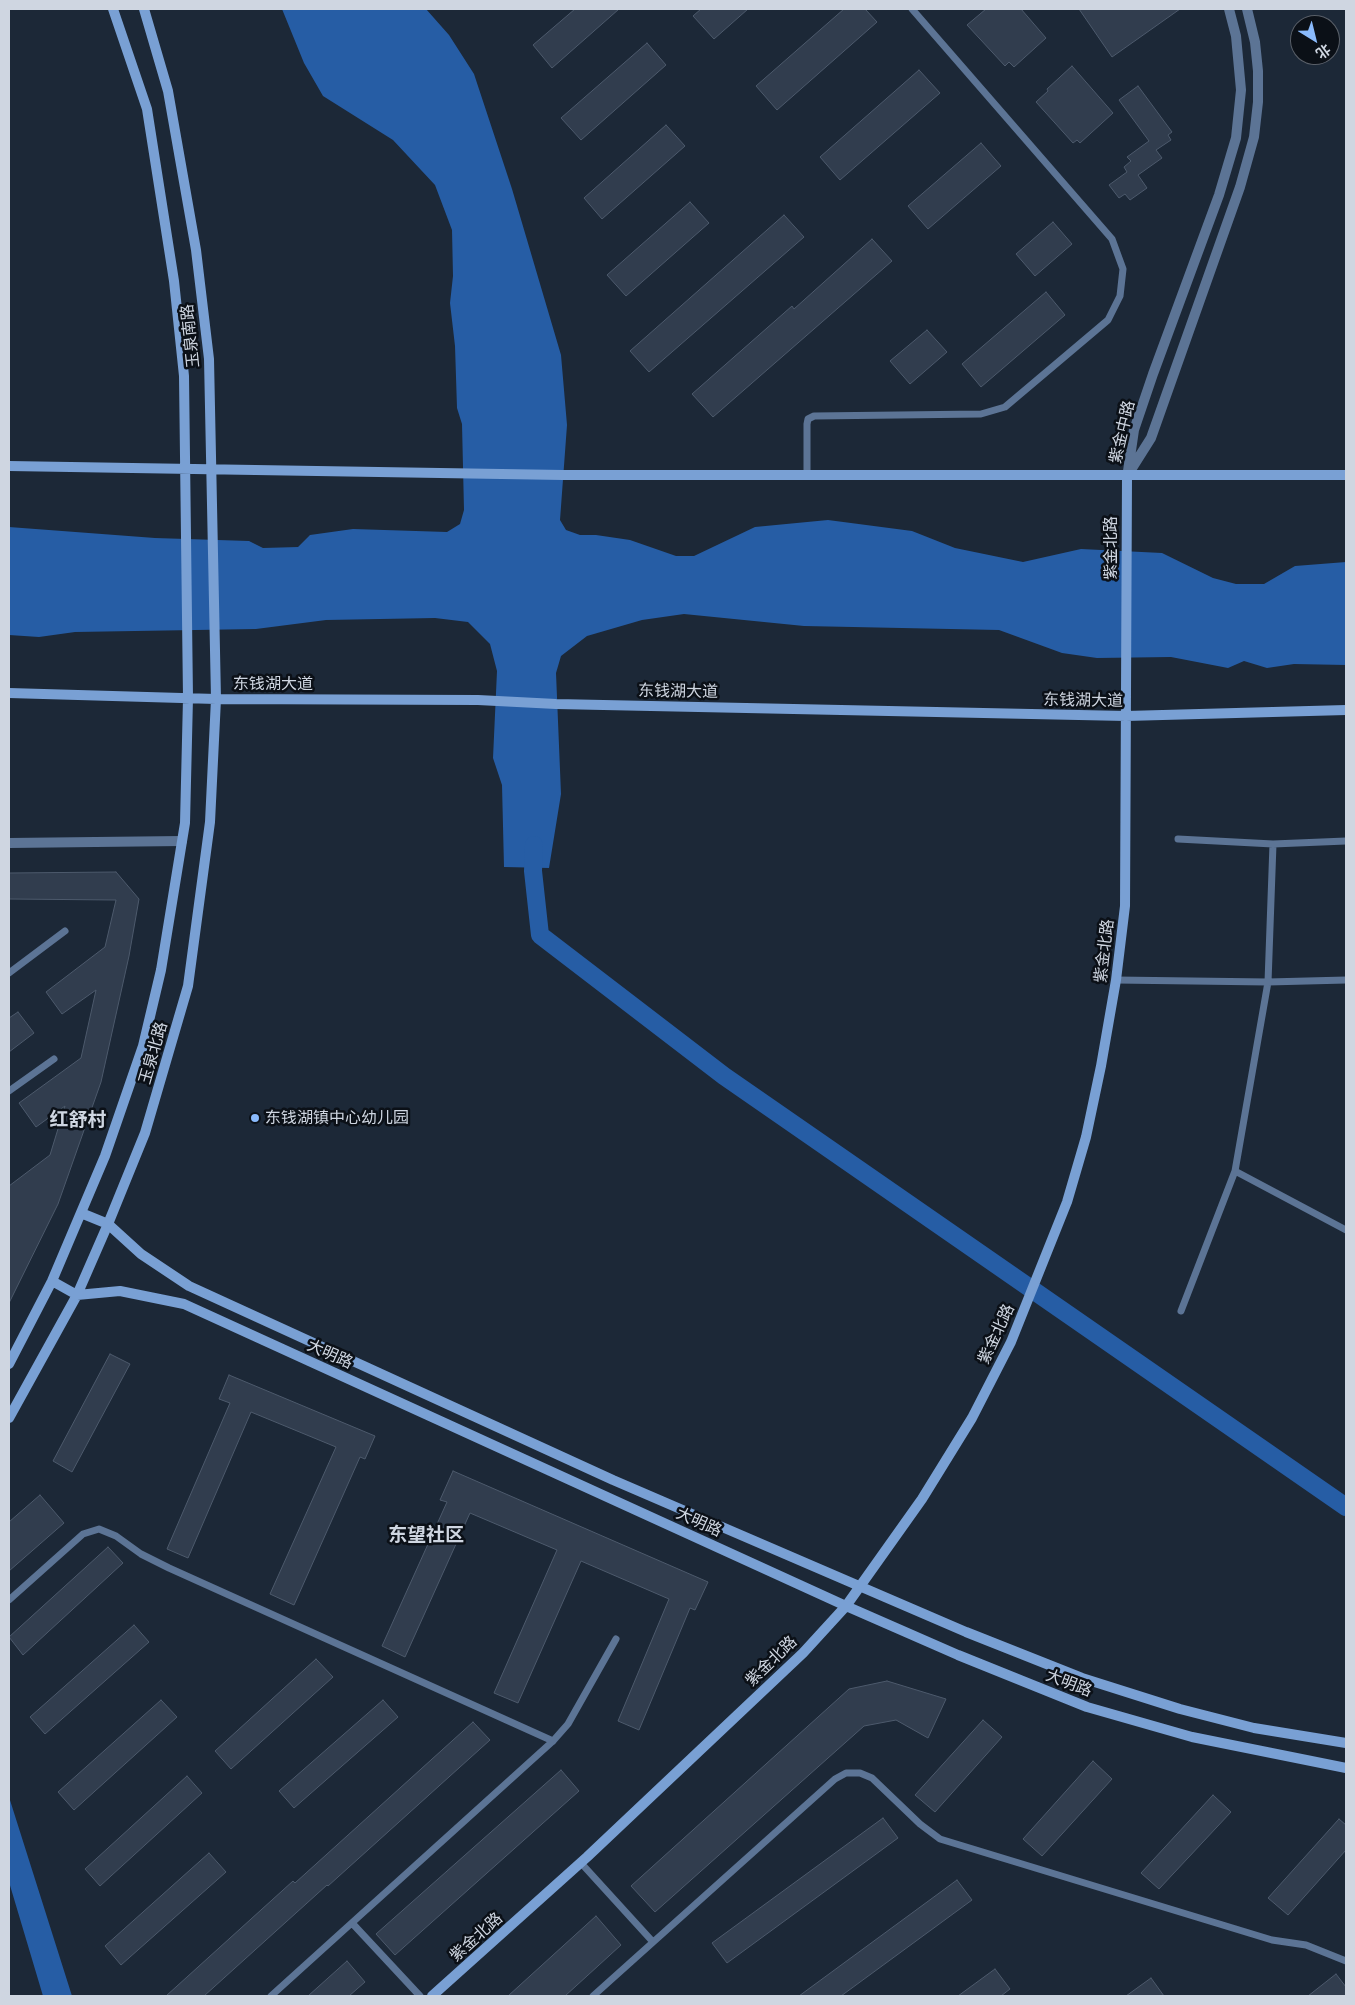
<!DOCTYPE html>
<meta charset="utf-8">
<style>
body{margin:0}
#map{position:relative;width:1355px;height:2005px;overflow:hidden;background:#1c2837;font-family:Barlow,"Noto Sans SC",sans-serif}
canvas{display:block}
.frame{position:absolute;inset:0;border:10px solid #cfd6e1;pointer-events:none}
.north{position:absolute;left:1290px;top:15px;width:50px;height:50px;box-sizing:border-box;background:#0b1017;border:1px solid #595f68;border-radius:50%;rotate:144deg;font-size:14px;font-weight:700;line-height:20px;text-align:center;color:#cfd6e1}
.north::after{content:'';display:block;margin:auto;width:18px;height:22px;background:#8abafc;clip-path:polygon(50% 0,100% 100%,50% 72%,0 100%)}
</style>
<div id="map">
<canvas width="1355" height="2005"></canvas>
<div class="frame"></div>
<div class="north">北</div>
</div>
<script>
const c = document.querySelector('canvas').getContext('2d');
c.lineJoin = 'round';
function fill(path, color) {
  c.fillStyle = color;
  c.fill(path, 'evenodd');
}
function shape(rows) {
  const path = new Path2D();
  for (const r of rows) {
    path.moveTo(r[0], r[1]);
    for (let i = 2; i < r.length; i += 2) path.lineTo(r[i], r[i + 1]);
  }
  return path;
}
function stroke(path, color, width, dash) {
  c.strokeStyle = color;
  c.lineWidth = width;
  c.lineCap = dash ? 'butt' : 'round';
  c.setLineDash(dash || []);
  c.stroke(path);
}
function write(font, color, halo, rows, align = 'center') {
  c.font = font + ' Barlow,"Noto Sans SC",sans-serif';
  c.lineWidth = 5;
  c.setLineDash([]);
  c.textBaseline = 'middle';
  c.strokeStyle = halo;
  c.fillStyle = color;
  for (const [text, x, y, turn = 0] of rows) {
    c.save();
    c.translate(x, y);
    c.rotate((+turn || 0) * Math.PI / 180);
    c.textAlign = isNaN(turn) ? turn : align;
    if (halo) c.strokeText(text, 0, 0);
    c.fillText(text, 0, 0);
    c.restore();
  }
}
fill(shape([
 [282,9,426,9,449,35,474,74,512,189,561,355,567,425,560,520,566,530,580,535,596,535,630,540,676,556,694,556,755,527,828,520,912,531,955,548,1023,562,1081,549,1162,553,1213,578,1236,584,1264,584,1295,566,1346,562,1346,665,1294,664,1267,668,1244,661,1228,668,1171,657,1097,658,1062,653,999,630,804,626,684,614,642,620,587,636,561,656,556,673,561,794,549,868,504,867,502,785,493,758,497,671,490,644,468,622,435,618,326,620,256,629,75,632,39,637,9,635,9,527,155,538,249,541,263,548,298,547,310,535,353,529,447,532,460,524,464,510,462,424,457,408,455,346,450,303,453,276,452,230,435,185,393,140,323,96,304,63],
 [9,1797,72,1996,43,1996,9,1882]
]), '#265da5');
stroke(shape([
 [534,845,533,871,540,935,724,1076,1346,1507]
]), '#265da5', 18);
const building = shape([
 [575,9,619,9,552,68,533,45,575,9],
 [701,9,748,9,714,39,693,16,701,9],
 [844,9,865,9,877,22,777,110,756,86,844,9],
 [986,9,1021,9,1046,38,1014,67,1009,62,1005,66,967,25,986,9],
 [1079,9,1180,9,1112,57,1079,9],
 [647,43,666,65,581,140,561,118,647,43],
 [1072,66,1113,113,1080,143,1077,140,1073,143,1036,102,1048,91,1047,89,1072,66],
 [919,70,940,93,840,180,820,157,919,70],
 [1138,86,1172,132,1168,135,1171,140,1156,150,1162,158,1138,175,1147,188,1130,200,1125,194,1119,198,1109,185,1127,172,1124,167,1131,161,1127,157,1149,141,1119,100,1138,86],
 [666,125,685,146,602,219,584,198,666,125],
 [981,143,1001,166,928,229,908,206,981,143],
 [690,202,709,223,626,296,607,275,690,202],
 [784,215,804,237,649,372,630,351,784,215],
 [1053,222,1072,244,1035,276,1016,254,1053,222],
 [872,239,892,261,713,417,692,394,792,306,794,309,872,239],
 [1046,292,1065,315,981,387,962,364,1046,292],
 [927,330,947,352,910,384,890,361,927,330],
 [116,872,139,899,129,956,101,1082,58,1204,9,1303,9,1186,50,1155,65,1106,36,1127,19,1103,81,1058,96,990,62,1014,46,992,105,947,116,900,9,899,9,873,116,872],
 [18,1012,34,1033,9,1052,9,1018,18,1012],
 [110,1354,130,1364,72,1472,53,1461,110,1354],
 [229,1375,375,1436,365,1459,360,1457,294,1605,270,1594,336,1447,251,1412,188,1558,167,1549,230,1403,219,1399,229,1375],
 [453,1471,708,1582,695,1610,690,1608,639,1730,618,1721,669,1599,581,1561,518,1703,494,1693,557,1550,470,1513,405,1657,382,1646,447,1502,440,1500,453,1471],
 [40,1495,64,1523,9,1571,9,1522,40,1495],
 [108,1547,123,1563,23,1655,9,1637,108,1547],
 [134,1625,149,1642,45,1734,30,1717,134,1625],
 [316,1659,333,1677,231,1769,215,1751,316,1659],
 [887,1681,946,1699,928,1738,896,1720,864,1726,655,1912,631,1886,849,1689,887,1681],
 [161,1700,177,1717,74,1810,58,1792,161,1700],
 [383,1700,398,1717,294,1808,279,1791,383,1700],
 [983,1720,1002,1737,935,1812,915,1795,983,1720],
 [473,1722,490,1740,328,1886,327,1885,204,1996,166,1996,293,1881,295,1883,473,1722],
 [1093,1761,1112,1779,1042,1856,1023,1839,1093,1761],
 [561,1770,579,1791,395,1955,376,1934,561,1770],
 [187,1776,202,1793,100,1886,85,1869,187,1776],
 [1213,1795,1231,1812,1159,1889,1141,1873,1213,1795],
 [883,1818,898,1838,727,1963,712,1943,883,1818],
 [1339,1819,1346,1825,1346,1850,1288,1915,1268,1898,1339,1819],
 [209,1853,226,1872,121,1965,105,1946,209,1853],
 [957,1880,972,1900,841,1996,799,1996,957,1880],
 [596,1916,621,1945,565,1996,508,1996,596,1916],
 [347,1961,365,1982,349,1996,308,1996,347,1961],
 [995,1969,1010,1989,1001,1996,958,1996,995,1969],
 [1336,1974,1346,1987,1346,1996,1308,1996,1336,1974],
 [1151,1978,1164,1996,1126,1996,1151,1978]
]);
fill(building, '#313d4e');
stroke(building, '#4d5a6c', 1);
stroke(shape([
 [807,476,807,424,808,419,814,416,981,414,1005,407,1108,320,1120,296,1123,269,1112,239,912,9],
 [1178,839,1273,844,1346,841],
 [9,973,65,931],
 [1116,980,1268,982,1346,980],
 [9,1091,54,1059],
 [1235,1171,1346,1230],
 [1181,1311,1235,1171,1268,982,1273,844],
 [9,1600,83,1534,99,1529,116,1536,141,1554,169,1568,553,1741],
 [581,1863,653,1942],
 [352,1923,420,1996],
 [271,1996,553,1741,568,1724,616,1639],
 [593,1996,835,1779,846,1773,860,1773,872,1778,920,1824,940,1839,1272,1940,1306,1945,1346,1961]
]), '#5c7495', 7);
stroke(shape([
 [1128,471,1134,430,1153,374,1219,195,1236,138,1241,90,1236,36,1229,9],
 [1127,476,1151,438,1240,187,1254,137,1258,102,1258,71,1255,42,1247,9],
 [9,843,182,841]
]), '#5c7495', 10);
stroke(shape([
 [9,466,563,475,1346,475],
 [9,693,216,699,478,700,556,704,1126,716,1346,710],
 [81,1213,108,1224,141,1254,189,1286,613,1480,966,1632,1082,1678,1180,1709,1254,1728,1346,1743],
 [52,1281,77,1295,120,1291,184,1304,846,1606,958,1655,1087,1707,1192,1737,1346,1768],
 [9,1364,52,1281,105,1156,143,1046,161,970,185,823,188,698,184,376,174,281,147,109,113,9],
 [9,1418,77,1295,108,1224,145,1133,188,986,210,822,216,699,209,359,196,250,168,91,144,9],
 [432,1996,587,1857,803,1653,846,1606,922,1499,972,1418,1011,1342,1067,1202,1086,1137,1101,1066,1116,980,1125,906,1127,476]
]), '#79a0d4', 10);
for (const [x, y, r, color] of [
 [255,1118,5,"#8abafc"]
]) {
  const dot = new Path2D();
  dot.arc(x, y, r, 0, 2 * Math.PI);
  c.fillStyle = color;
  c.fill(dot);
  stroke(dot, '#0b1017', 2);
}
write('16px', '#cfd6e1', '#0b1017', [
 ["玉泉南路",190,336,-96],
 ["紫金中路",1122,432,-77],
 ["紫金北路",1111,548,-90],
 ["东钱湖大道",273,684],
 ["东钱湖大道",678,691,1],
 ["东钱湖大道",1083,700,1],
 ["紫金北路",1104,951,-83],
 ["玉泉北路",153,1053,-74],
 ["紫金北路",996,1334,-65],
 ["大明路",330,1354,24],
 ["大明路",699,1522,24],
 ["紫金北路",771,1661,-44],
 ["大明路",1069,1683,21],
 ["紫金北路",476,1937,-42]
]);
write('16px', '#cfd6e1', '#0b1017', [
 ["东钱湖镇中心幼儿园",265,1118]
], 'left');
write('bold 19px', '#cfd6e1', '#0b1017', [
 ["红舒村",78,1120],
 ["东望社区",426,1535]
]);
</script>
